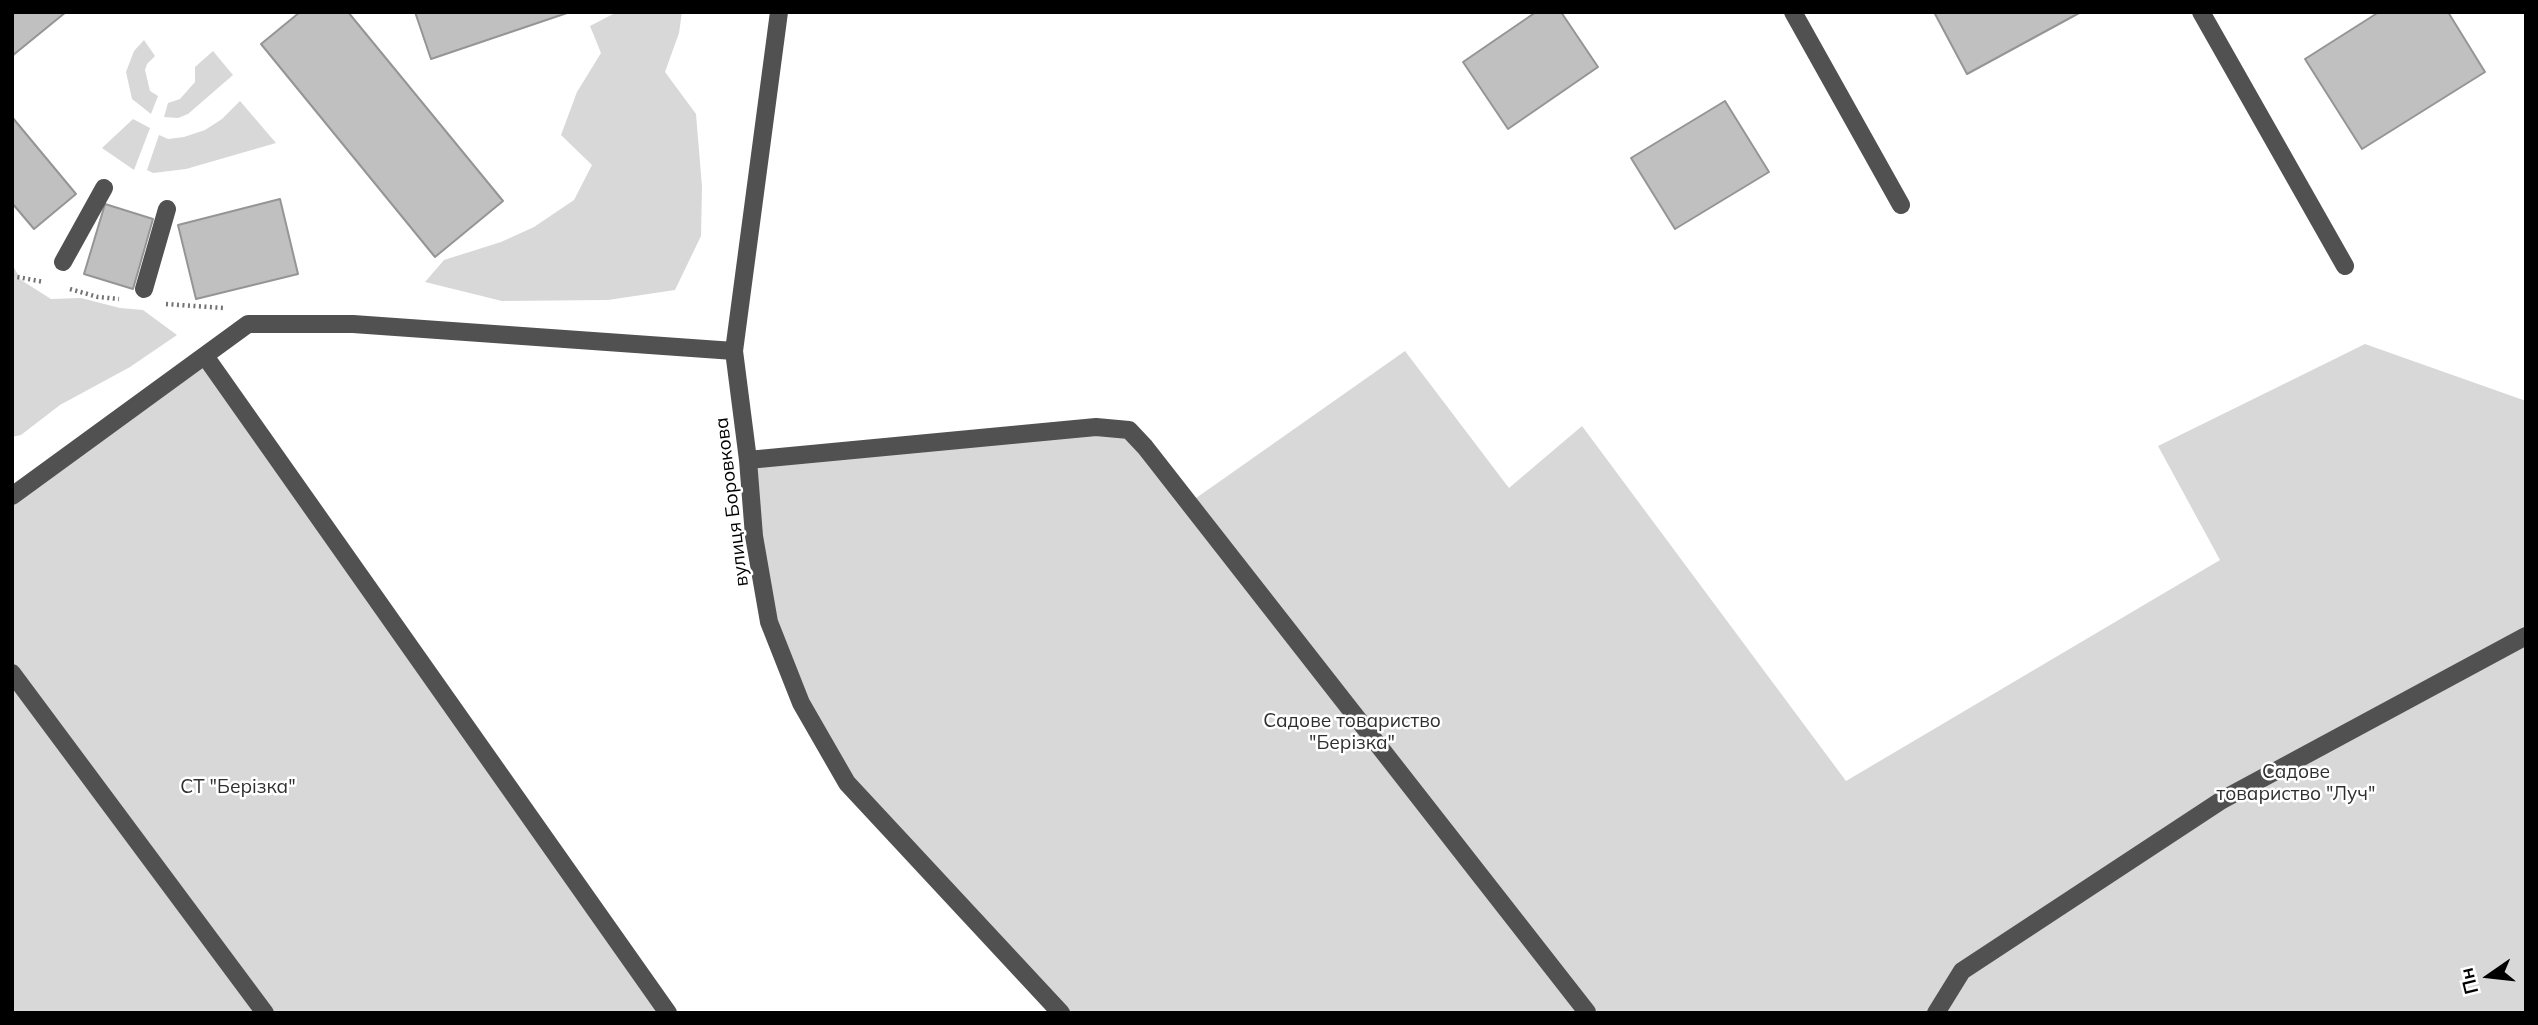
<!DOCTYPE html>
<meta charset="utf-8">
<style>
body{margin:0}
#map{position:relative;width:2538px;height:1025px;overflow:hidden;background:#fff;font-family:Mulish,sans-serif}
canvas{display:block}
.frame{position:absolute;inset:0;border:14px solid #000;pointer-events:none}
.north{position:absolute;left:2454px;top:941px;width:70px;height:70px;-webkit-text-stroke:5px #fff;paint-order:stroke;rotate:256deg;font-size:19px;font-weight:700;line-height:28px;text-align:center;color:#000}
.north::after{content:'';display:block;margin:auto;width:24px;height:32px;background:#000;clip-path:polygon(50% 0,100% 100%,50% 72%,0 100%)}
</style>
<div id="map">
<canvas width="2538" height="1025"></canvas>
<div class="frame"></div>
<div class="north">Пн</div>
</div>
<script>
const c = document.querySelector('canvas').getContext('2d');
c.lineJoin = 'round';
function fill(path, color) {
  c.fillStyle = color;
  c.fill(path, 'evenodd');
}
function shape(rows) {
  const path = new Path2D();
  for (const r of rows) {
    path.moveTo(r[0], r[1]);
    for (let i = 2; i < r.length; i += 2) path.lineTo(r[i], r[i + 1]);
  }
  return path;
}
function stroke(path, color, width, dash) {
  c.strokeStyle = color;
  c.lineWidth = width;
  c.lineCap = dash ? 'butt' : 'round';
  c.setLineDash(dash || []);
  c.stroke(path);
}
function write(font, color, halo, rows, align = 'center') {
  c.font = font + ' Mulish,sans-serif';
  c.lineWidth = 5;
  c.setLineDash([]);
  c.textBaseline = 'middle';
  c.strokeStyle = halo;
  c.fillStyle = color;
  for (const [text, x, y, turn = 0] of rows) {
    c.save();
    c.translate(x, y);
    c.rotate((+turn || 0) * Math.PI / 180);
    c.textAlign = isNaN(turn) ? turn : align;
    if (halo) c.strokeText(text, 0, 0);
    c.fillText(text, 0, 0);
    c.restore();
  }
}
fill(shape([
 [617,12,682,12,679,33,665,72,696,114,702,187,701,236,675,290,608,300,502,301,425,282,444,260,501,242,534,227,574,200,592,165,561,135,577,92,601,53,590,26],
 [144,40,155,56,147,64,145,70,150,91,158,96,151,114,132,99,126,72,134,51],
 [213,51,233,75,188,114,178,118,164,117,168,103,180,99,195,82,195,67],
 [240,101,276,143,186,169,153,173,147,170,159,135,168,139,184,137,205,130,222,119],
 [133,119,150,128,134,170,102,148],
 [12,264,21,280,51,299,81,298,120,308,143,310,177,335,130,367,60,405,21,435,12,437],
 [2365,344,2526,401,2526,1013,1061,1013,847,783,769,622,748,460,1129,430,1189,503,1405,351,1509,488,1582,426,1846,781,2220,560,2158,446],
 [205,356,679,1013,12,1013,12,496]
]), '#d8d8d8');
const building = shape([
 [12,12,66,12,12,56,12,12],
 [300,12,348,12,503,201,435,257,261,44,300,12],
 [415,12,570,12,431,59,415,12],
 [1536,12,1561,12,1598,67,1508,129,1463,62,1536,12],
 [1934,12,2081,12,1967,74,1934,12],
 [2379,12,2448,12,2485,72,2362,149,2305,59,2379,12],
 [1725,101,1769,172,1675,229,1631,158,1725,101],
 [12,117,76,194,34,229,12,203,12,117],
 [280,199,298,274,196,299,178,225,280,199],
 [105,204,153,219,133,289,84,274,105,204]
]);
fill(building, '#c0c0c0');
stroke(building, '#959595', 2);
stroke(shape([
 [12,276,44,282],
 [70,289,98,297,119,299],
 [166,304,224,308]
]), '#737373', 4.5, [2, 3.5]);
stroke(shape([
 [779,12,734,351,748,460,754,536,769,622,801,703,847,783,1061,1013],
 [1793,12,1901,205],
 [2201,12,2345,266],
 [63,262,104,188],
 [144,289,167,209],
 [205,356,668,1013],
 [748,460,1096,427,1129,430,1145,447,1587,1012],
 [12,496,248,324,353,324,734,351],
 [12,673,265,1013],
 [1936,1013,1962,971,2222,800,2526,636]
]), '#515151', 18);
write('19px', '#000', '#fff', [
 ["вулиця Боровкова",732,502,-97]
]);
write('19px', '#2f2f2f', '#fff', [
 ["Садове товариство",1352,721],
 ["\"Берізка\"",1352,743],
 ["Садове",2296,772],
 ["товариство \"Луч\"",2296,794],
 ["СТ \"Берізка\"",238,787]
]);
</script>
